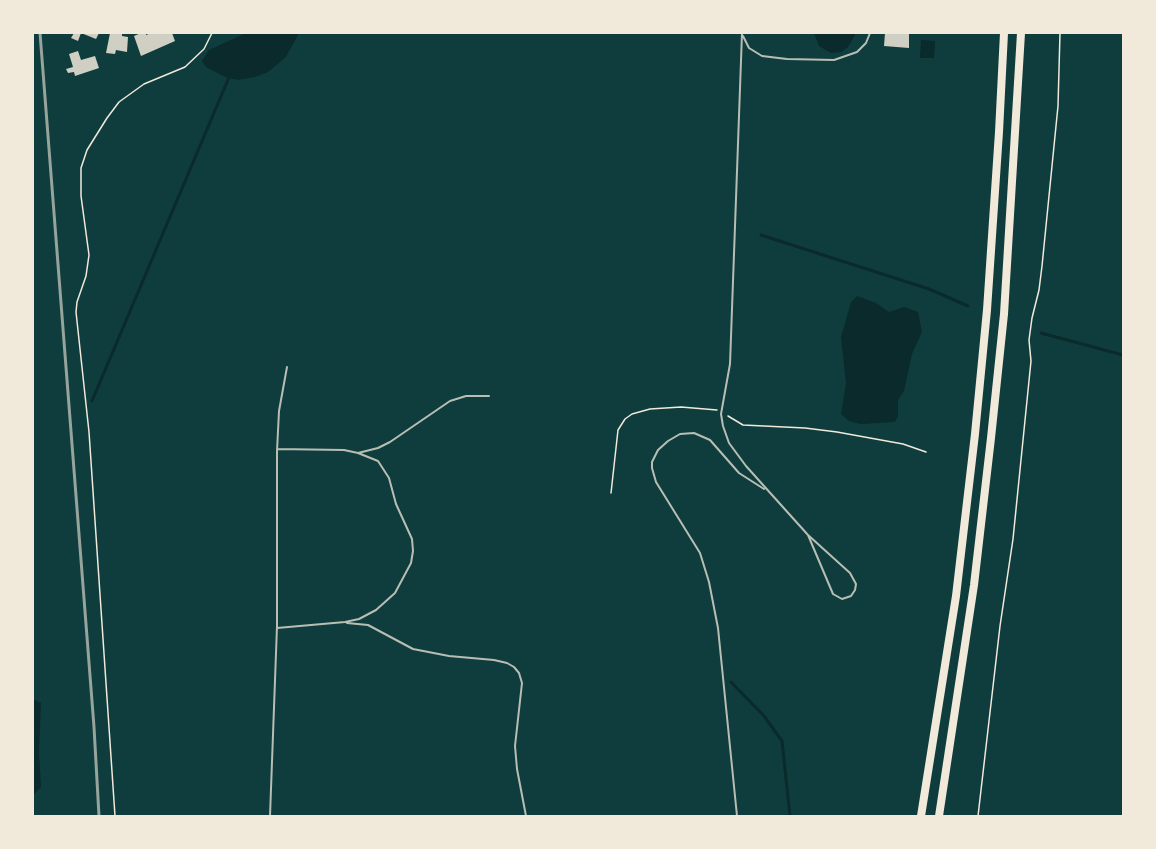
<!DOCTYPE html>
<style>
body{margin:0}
#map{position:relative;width:1156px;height:849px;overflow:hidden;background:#0f3d3e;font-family:"Asap Condensed",sans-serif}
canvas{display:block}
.frame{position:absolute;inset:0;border:34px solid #f1e9da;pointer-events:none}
</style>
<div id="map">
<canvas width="1156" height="849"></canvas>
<div class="frame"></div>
</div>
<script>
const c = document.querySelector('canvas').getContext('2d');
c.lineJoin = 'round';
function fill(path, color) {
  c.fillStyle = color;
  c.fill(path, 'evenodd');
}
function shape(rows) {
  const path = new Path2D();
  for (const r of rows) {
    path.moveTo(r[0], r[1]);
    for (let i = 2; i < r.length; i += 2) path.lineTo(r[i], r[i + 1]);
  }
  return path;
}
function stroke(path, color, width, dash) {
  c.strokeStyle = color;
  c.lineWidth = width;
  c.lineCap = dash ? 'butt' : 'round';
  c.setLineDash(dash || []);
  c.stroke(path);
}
fill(shape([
 [246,33,299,33,286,57,268,72,255,77,238,80,225,77,206,67,202,61,209,50],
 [814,33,855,33,855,35,848,47,841,52,831,53,819,46],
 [921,40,935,41,934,58,920,58],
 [857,296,876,303,889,312,904,307,918,312,922,332,912,354,904,391,898,400,898,416,895,422,861,424,849,421,841,414,846,383,841,337,851,302],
 [33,699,41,703,39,752,41,787,33,795]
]), '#0a2a2b');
stroke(shape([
 [761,235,929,289,968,306],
 [1041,333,1123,355],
 [92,401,230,75],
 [731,682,764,716,782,741,790,816]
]), '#0a2a2b', 3);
fill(shape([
 [74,33,99,33,96,39,81,33,78,41,71,38],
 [110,33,122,33,122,36,128,37,127,52,116,50,115,54,106,53],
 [141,33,146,33,146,35,151,33,172,33,175,41,141,56,134,36],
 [885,33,909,33,909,48,884,46],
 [78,51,81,60,95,56,99,68,75,76,74,72,68,73,66,69,73,67,69,54]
]), '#cfcfc3');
stroke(shape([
 [728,416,743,425,805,428,837,432,903,444,926,452],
 [611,493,618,430,625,419,632,414,650,409,681,407,717,410],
 [115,816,89,432,76,312,77,302,86,276,89,255,81,196,81,168,87,150,107,118,119,102,144,84,185,67,204,49,212,33],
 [978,816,1000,626,1013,539,1031,361,1029,340,1032,318,1039,290,1042,266,1058,106,1060,33]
]), '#f1e9da', 1.5);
stroke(shape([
 [742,33,730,364,721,414,723,426,729,443,746,466,808,535,850,573,856,584,855,590,851,596,842,599,833,594,808,535],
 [743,36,749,48,762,56,787,59,834,60,857,52,866,43,870,33],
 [358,453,378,448,390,442,450,401,466,396,489,396],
 [347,623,368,625,413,649,449,656,494,660,507,663,514,667,519,673,522,683,515,746,517,769,526,816],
 [277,628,345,622,359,619,376,610,395,593,411,563,413,551,412,539,396,504,389,478,378,461,358,453,344,450,277,449],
 [270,816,277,626,277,451,279,411,287,367],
 [737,816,718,628,709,582,700,553,656,482,652,468,652,462,658,450,668,441,680,434,694,433,710,440,739,473,764,489]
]), '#b8beb3', 2);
stroke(shape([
 [921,816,956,596,975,434,987,310,999,132,1004,33],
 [939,816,974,585,991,438,1004,314,1021,33]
]), '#f1e9da', 8);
stroke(shape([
 [40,33,94,727,99,816]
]), '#97a49c', 3);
</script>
